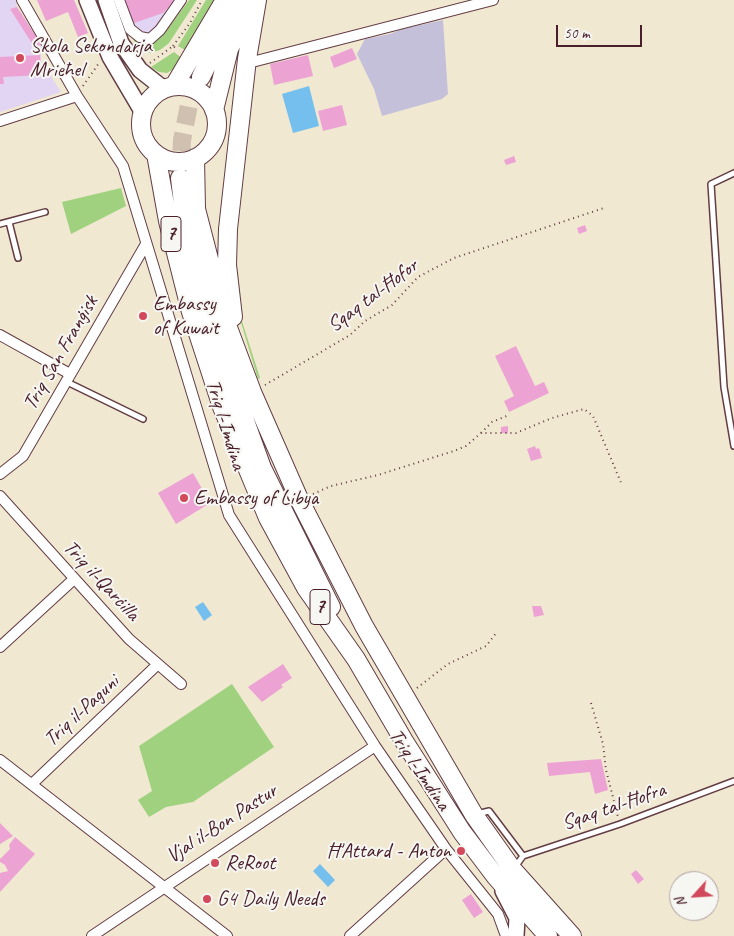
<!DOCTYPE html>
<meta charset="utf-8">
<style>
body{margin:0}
#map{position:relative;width:734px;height:936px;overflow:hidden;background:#f0e8d1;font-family:Caveat,sans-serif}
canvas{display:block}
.north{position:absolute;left:669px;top:871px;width:50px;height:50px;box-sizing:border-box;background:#f6f6f2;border:1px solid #b1a0a2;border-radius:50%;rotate:244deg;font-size:14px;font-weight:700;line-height:20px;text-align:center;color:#4a1f2b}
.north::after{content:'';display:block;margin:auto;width:18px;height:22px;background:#d1495b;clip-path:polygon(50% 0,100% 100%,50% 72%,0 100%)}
.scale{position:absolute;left:556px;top:25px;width:86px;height:22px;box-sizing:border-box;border:2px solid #4a1f2b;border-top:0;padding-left:6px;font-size:15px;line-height:18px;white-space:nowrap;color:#4a1f2b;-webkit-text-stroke:4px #f6f6f2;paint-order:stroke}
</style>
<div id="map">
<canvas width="734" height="936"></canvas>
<div class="north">N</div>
<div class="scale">50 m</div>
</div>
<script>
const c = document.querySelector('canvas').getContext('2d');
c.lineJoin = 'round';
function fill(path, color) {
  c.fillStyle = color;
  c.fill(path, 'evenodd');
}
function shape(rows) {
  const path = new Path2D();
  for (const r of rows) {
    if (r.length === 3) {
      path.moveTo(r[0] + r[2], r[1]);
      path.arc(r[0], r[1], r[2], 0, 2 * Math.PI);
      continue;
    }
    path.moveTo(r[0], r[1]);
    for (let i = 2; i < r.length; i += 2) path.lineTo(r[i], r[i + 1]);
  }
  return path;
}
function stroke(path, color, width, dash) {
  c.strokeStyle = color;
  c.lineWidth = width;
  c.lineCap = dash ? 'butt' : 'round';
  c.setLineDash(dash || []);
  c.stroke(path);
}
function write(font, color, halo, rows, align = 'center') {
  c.font = font + ' Caveat,sans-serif';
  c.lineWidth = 4;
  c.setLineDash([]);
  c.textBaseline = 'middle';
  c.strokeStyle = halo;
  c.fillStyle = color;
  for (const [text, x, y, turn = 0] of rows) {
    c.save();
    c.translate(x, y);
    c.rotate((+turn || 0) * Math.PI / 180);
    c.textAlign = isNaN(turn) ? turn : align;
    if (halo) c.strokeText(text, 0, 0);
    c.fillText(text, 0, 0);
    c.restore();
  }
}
fill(shape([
 [0,0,16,0,17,7,41,44,41,61,61,92,0,112],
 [116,0,176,0,155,30,147,35,141,34,124,21]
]), '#e2d4f3');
fill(shape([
 [443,20,448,94,442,99,382,116,374,89,357,54,365,39,390,34,402,29]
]), '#c5c0da');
fill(shape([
 [189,0,197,0,169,43,160,50,150,53,138,47,129,33,137,42,150,43,165,33],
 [206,0,218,0,190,53,178,46],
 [174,52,183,59,177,67,167,73,159,72,151,67],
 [121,188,126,206,71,234,62,202],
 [235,271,240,315,260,378,258,379,239,316],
 [232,684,274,747,193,802,166,807,149,817,138,800,152,791,139,746]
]), '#a0d17f');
fill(shape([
 [309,86,319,126,293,133,282,94],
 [203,602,212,615,204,621,195,607],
 [320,864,335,880,328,887,313,871]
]), '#75bfee');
fill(shape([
 [37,0,74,0,88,33,78,37,68,12,46,21],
 [125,0,173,0,173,2,163,13,134,23],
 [17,7,41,44,35,48,10,9],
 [352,48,357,59,334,68,330,57],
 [40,55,41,75,3,77,4,84,0,84,0,57],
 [308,55,313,76,274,85,270,64],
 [342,105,347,125,323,131,318,111],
 [514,156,516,162,506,165,504,160],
 [585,225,587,231,579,234,577,228],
 [516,346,535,386,544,382,549,393,509,412,504,401,514,396,495,356],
 [508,426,508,433,501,433,501,427],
 [535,446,536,449,539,448,542,458,531,461,527,449],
 [193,473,210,503,176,524,158,493],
 [532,606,541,606,544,615,534,617],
 [283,664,292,678,281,685,283,687,262,702,248,687],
 [601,759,608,790,595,794,590,772,549,776,547,763],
 [0,823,13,836,0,844],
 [15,837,35,854,0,892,0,873,8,871,5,865,0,862,0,859,10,849,9,845],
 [636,870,644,879,638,884,631,874],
 [471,894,483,912,474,918,462,900]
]), '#eca3d4');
stroke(shape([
 [180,178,182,140,189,105,201,77]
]), '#cfc0b0', 18, [18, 9]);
const service = shape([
 [734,173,711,184,724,387,734,446],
 [9,222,18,258],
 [0,224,45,212],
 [65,381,143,419],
 [477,814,489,811,523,856],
 [515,867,523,856,620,824,734,781]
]);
const minor = shape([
 [22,0,77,96,123,166,229,515,375,746,446,849,498,914,506,936],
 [119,0,130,29,140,37,150,39,160,30,181,0],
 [247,59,256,61,493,0],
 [0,121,77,96],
 [0,335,70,374],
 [0,474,23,456,146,244],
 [0,496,129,639,181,684],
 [0,647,74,579],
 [0,760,227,936],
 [32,784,157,665],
 [92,936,375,746],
 [350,936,446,849]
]);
const secondary = shape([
 [87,0,110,57,143,113],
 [106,0,121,43,140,70,164,89],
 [503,891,517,918,516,936]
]);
const trunk = shape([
 [201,77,239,0],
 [174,86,225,0],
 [179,124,38],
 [214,110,229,49,250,7],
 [156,154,168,221,191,312,222,407,268,518,306,588,356,659,404,741,462,832,496,877,548,936],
 [195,158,196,209,224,317,252,392,299,499,364,626,474,815,513,870,572,936],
 [180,178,185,221,193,256,217,343,262,468,331,607],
 [233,317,227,265,228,229,247,59,257,0]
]);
stroke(service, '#633d44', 8);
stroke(minor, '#633d44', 12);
stroke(secondary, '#633d44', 18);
stroke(trunk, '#633d44', 20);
stroke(shape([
 [173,46,190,23,202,0],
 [150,63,173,46,178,50],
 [83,86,99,63],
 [265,385,350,335,365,321,392,305,418,277,454,258,604,208],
 [481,433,492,422,509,415],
 [313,494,331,486,378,475,454,451,466,446,481,433,516,433,552,418,584,409,593,416,622,485],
 [417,688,448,664,486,646,497,632],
 [591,703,603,744,606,770,618,817]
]), '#633d44', 2, [1, 4]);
stroke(service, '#fff', 5);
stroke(minor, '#fff', 10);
stroke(secondary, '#fff', 15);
stroke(trunk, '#fff', 18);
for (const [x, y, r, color] of [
 [20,58,5,"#d1495b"],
 [143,316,5,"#d1495b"],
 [184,498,5,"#d1495b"],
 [461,851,5,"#d1495b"],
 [215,863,5,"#d1495b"],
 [207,899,5,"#d1495b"]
]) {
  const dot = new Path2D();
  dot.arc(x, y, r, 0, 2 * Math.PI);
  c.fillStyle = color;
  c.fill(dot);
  stroke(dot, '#f6f6f2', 2);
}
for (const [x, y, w] of [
 [171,234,20],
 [320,607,20]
]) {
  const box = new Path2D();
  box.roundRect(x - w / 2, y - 17.5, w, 35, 4);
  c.fillStyle = '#f6f6f2';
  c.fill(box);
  stroke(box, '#4a1f2b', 1);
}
write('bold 20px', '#4a1f2b', null, [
 ["7",171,234],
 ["7",320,607]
]);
write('21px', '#4a1f2b', '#f6f6f2', [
 ["Skola Sekondarja",30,46],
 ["Mrieħel",30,70],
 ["Embassy",153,304],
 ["of Kuwait",153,328],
 ["Embassy of Libya",194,498],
 ["Ħ'Attard - Anton",451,851,"right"],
 ["ReRoot",225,863],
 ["G4 Daily Needs",217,899]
], 'left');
write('21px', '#4a1f2b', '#f6f6f2', [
 ["Sqaq tal-Ħofor",373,296,-37],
 ["Triq San Franġisk",61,353,-60],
 ["Triq l-Imdina",225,425,73],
 ["Triq il-Qarċilla",101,581,47],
 ["Triq il-Paguni",82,711,-43],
 ["Triq l-Imdina",419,770,56],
 ["Sqaq tal-Ħofra",614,807,-19],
 ["Vjal il-Bon Pastur",222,824,-33]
]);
</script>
